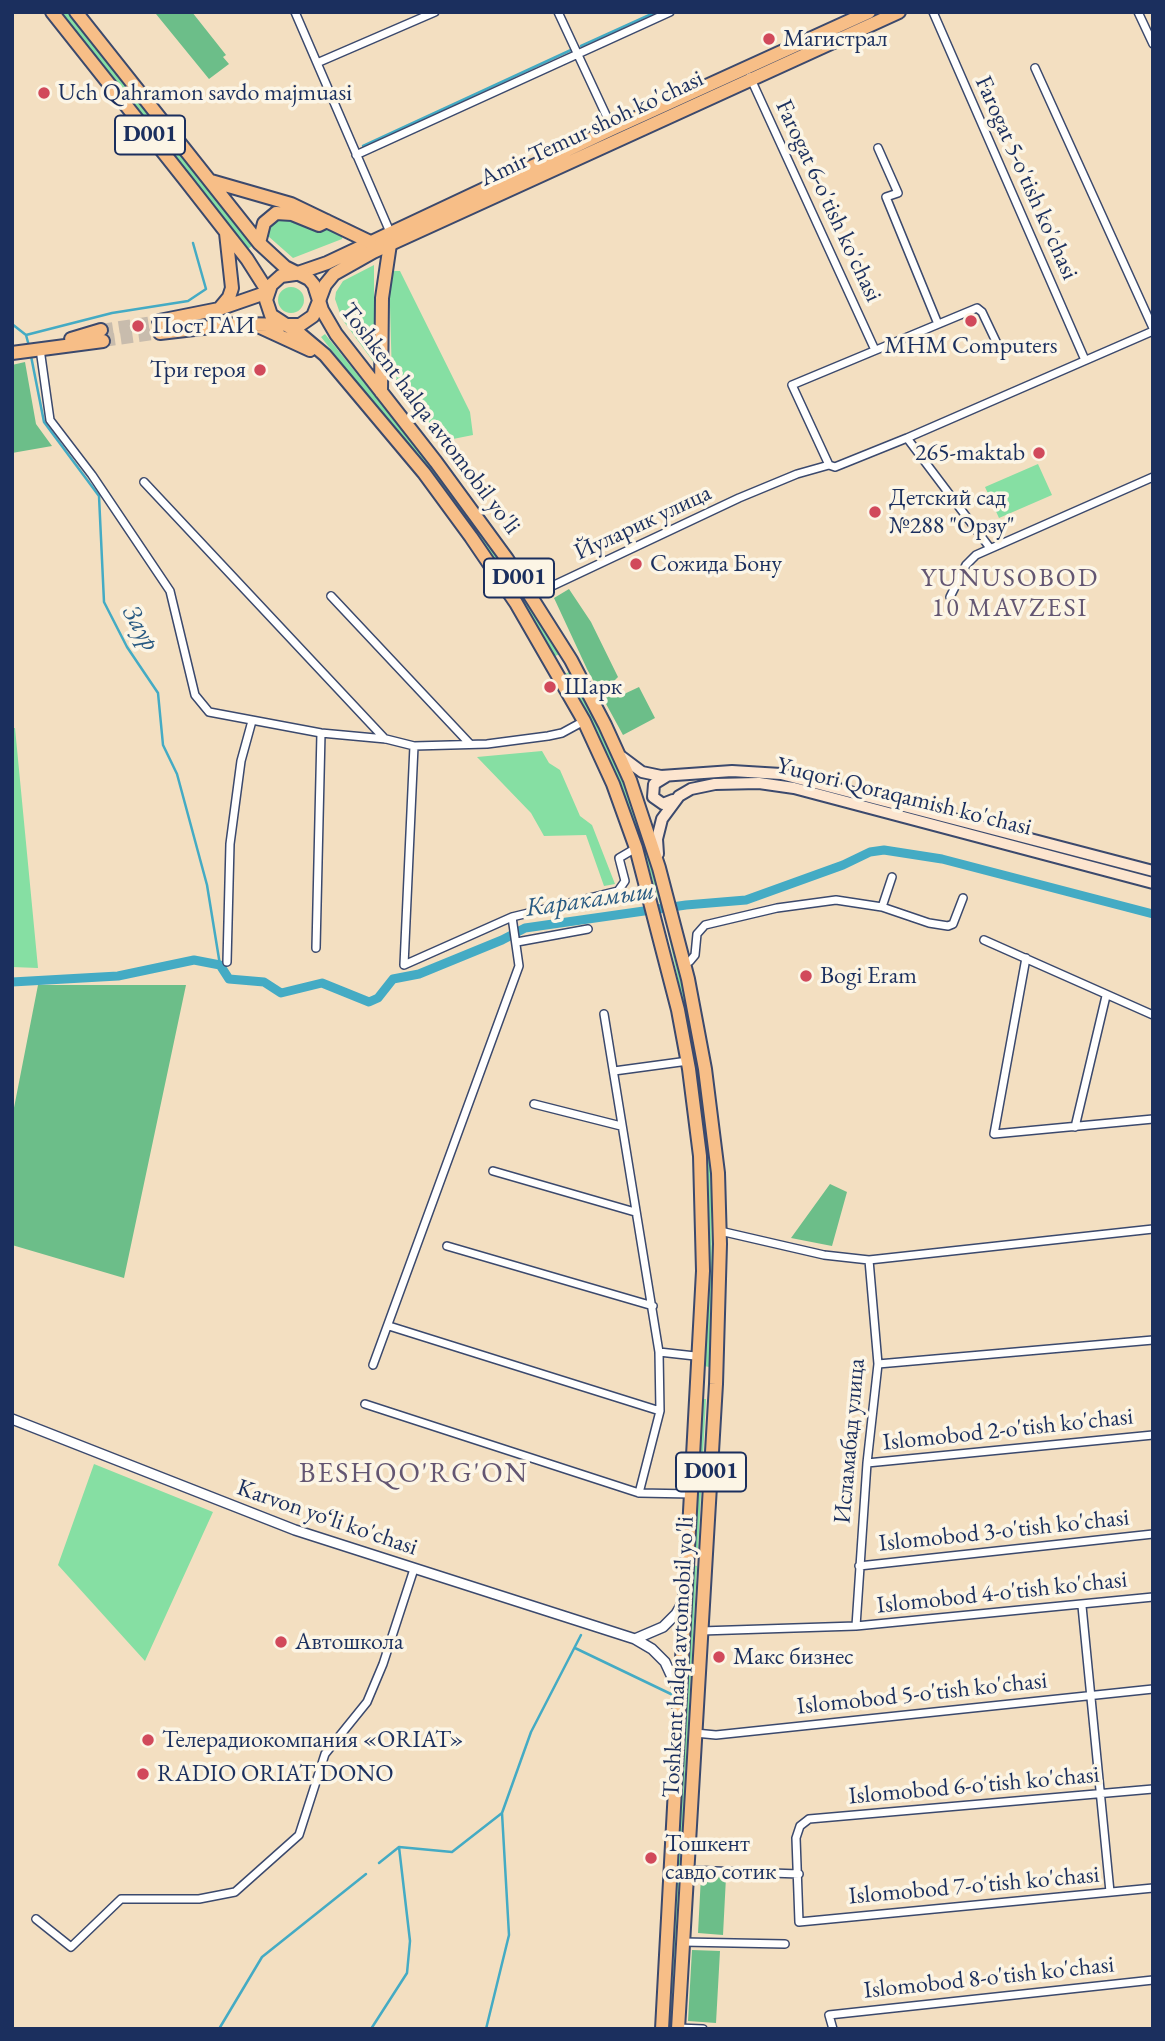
<!DOCTYPE html>
<meta charset="utf-8">
<style>
body{margin:0}
#map{position:relative;width:1165px;height:2041px;overflow:hidden;background:#f3dfc1;font-family:"EB Garamond",serif}
canvas{display:block}
.frame{position:absolute;inset:0;border:14px solid #1b2f5e;pointer-events:none}
</style>
<div id="map">
<canvas width="1165" height="2041"></canvas>
<div class="frame"></div>
</div>
<script>
const c = document.querySelector('canvas').getContext('2d');
c.lineJoin = 'round';
function fill(path, color) {
  c.fillStyle = color;
  c.fill(path, 'evenodd');
}
function shape(rows) {
  const path = new Path2D();
  for (const r of rows) {
    if (r.length === 3) {
      path.moveTo(r[0] + r[2], r[1]);
      path.arc(r[0], r[1], r[2], 0, 2 * Math.PI);
      continue;
    }
    path.moveTo(r[0], r[1]);
    for (let i = 2; i < r.length; i += 2) path.lineTo(r[i], r[i + 1]);
  }
  return path;
}
function stroke(path, color, width, dash) {
  c.strokeStyle = color;
  c.lineWidth = width;
  c.lineCap = dash ? 'butt' : 'round';
  c.setLineDash(dash || []);
  c.stroke(path);
}
function write(font, color, halo, rows, align = 'center') {
  c.font = font + ' "EB Garamond",serif';
  c.lineWidth = 7;
  c.setLineDash([]);
  c.textBaseline = 'middle';
  c.strokeStyle = halo;
  c.fillStyle = color;
  for (const [text, x, y, turn = 0] of rows) {
    c.save();
    c.translate(x, y);
    c.rotate((+turn || 0) * Math.PI / 180);
    c.textAlign = isNaN(turn) ? turn : align;
    if (halo) c.strokeText(text, 0, 0);
    c.fillText(text, 0, 0);
    c.restore();
  }
}
fill(shape([
 [60,12,68,12,253,245,248,249],
 [281,218,329,226,343,234,342,239,293,258,268,236,270,227],
 [374,265,374,312,377,338,375,364,342,319,335,299,336,292,343,281],
 [389,271,400,271,470,412,473,435,443,441,392,378],
 [291,300,13],
 [325,334,466,510,531,604,560,654,555,656,511,583,479,536,321,337],
 [1038,464,1052,495,999,518,985,487],
 [569,672,611,751,637,815,670,923,697,1056,709,1145,711,1189,712,1278,709,1367,704,1366,708,1277,704,1145,699,1100,685,1011,666,924,640,838,607,755,565,674],
 [12,728,15,728,38,968,12,967],
 [542,751,549,763,560,770,580,816,592,825,615,884,604,886,586,835,544,836,531,813,477,757],
 [701,1399,706,1399,698,1549,693,1549],
 [94,1464,213,1512,145,1661,58,1565],
 [692,1565,697,1566,671,2029,665,2029]
]), '#86dfa3');
fill(shape([
 [158,12,192,12,226,55,223,57,229,64,209,79,156,14],
 [25,362,36,424,52,446,12,453,12,365],
 [569,589,591,622,618,677,614,681,622,695,639,687,655,718,623,735,587,669,554,598],
 [38,985,186,985,124,1278,12,1245,12,1118],
 [830,1184,847,1192,832,1246,791,1238],
 [701,1876,726,1877,723,1935,698,1933],
 [692,1950,720,1951,716,2023,688,2021]
]), '#6cbe89');
stroke(shape([
 [581,46,656,12],
 [363,146,571,50],
 [12,324,26,335,29,346],
 [26,335,112,313,188,301,206,289,193,243],
 [31,356,44,422,99,496,104,602,127,647,158,693,163,745,177,774,207,885,220,965],
 [575,1648,673,1695],
 [379,1863,399,1847,452,1852,502,1813],
 [219,2029,262,1957,366,1874],
 [371,2029,407,1973,410,1941,399,1847],
 [486,2029,509,1935,502,1813,531,1732,581,1635]
]), '#44abc4', 2.5);
stroke(shape([
 [12,982,118,976,194,960,220,965,229,979,264,982,281,993,322,983,369,1002,378,998,393,979,419,974,502,940,525,928,686,905,746,900,843,865,870,852,884,850,942,859,1153,914]
]), '#44abc4', 9);
stroke(shape([
 [101,330,159,321],
 [103,341,160,333]
]), '#c8bcad', 12, [12, 6]);
const minor = shape([
 [295,12,390,232],
 [558,12,613,130],
 [933,12,1085,360],
 [1138,12,1153,44],
 [317,63,435,12],
 [1035,68,1153,328],
 [750,77,875,350],
 [878,148,898,193,886,197,938,324],
 [356,155,670,12],
 [40,349,50,420,92,475,170,591,195,695,209,712,321,733,386,739,414,746,487,744,548,736,562,733,584,721],
 [907,438,990,548],
 [829,465,835,467,907,438,1153,331],
 [144,482,385,739],
 [331,596,470,744],
 [531,596,739,498,797,474,829,465,792,385,977,308,982,312,1001,352],
 [950,597,966,565,976,555,1153,477],
 [414,746,404,965,512,917,618,891,625,881,619,858,636,848],
 [892,877,882,907,929,923,948,926,953,924,963,898],
 [984,940,1153,1015],
 [517,942,588,929],
 [316,948,321,733],
 [1026,958,994,1134,1153,1119],
 [227,962,230,844,241,761,252,721],
 [684,964,690,961,695,955,697,934,705,925,777,908,836,900,882,907],
 [604,1014,659,1352,660,1411,639,1493],
 [614,1071,688,1061],
 [534,1104,621,1126],
 [1075,1127,1106,996],
 [493,1171,635,1212],
 [720,1231,824,1255,869,1260,1153,1229],
 [447,1246,653,1306],
 [389,1326,660,1411],
 [659,1352,695,1356],
 [878,1364,1153,1340],
 [373,1365,519,966,512,917],
 [365,1404,639,1493,692,1494],
 [867,1463,1153,1435],
 [859,1566,1153,1534],
 [1082,1606,1110,1892],
 [856,1626,867,1463,878,1364,869,1260],
 [701,1631,856,1626,1153,1597],
 [695,1733,716,1735,1153,1689],
 [1153,1789,809,1819,800,1826,796,1838,799,1922,1153,1888],
 [687,1870,799,1874],
 [36,1919,71,1947,121,1899,199,1899,235,1892,299,1835,325,1754,367,1702,383,1664,414,1569],
 [683,1942,785,1944],
 [678,2028,703,2029],
 [833,2029,829,2015,1153,1980]
]);
const tertiary = shape([
 [12,1419,295,1530,635,1639,652,1649,665,1662,678,1690],
 [635,1639,663,1627,676,1614,683,1602]
]);
const secondary = shape([
 [622,757,642,772,661,776,732,771,781,774,1153,871],
 [667,776,654,784,653,797,663,804,673,800],
 [658,854,657,839,662,819,679,796,691,789,715,784,759,783,794,788,1153,883]
]);
const primary = shape([
 [295,274,327,263,612,129,869,12],
 [319,301,325,285,334,274,373,252,899,12]
]);
const trunk = shape([
 [52,12,186,181,247,259,268,292],
 [76,12,259,243,285,267,309,279,314,285,322,310,336,334,436,462,507,559,571,660,605,725,630,780,659,868,688,979,705,1069,718,1173,720,1244,716,1384,678,2029],
 [211,181,291,204,370,242],
 [259,243,264,223,276,213,292,214,319,225,327,221],
 [295,274,281,276,271,285,266,300,271,315,300,334,325,355,424,473,471,537,516,603,584,721,613,784,636,848,678,1010,689,1069,700,1156,703,1271,662,2029],
 [219,309,229,297,232,288,226,233],
 [159,321,219,309,268,292],
 [260,327,310,350],
 [160,333,237,324,300,325,313,316,319,301],
 [71,339,101,330],
 [12,353,103,341],
 [381,392,382,298,390,244]
]);
stroke(minor, '#3b496d', 10);
stroke(tertiary, '#3b496d', 12);
stroke(secondary, '#3b496d', 14);
stroke(primary, '#3b496d', 16);
stroke(trunk, '#3b496d', 16);
stroke(minor, '#fff', 7);
stroke(tertiary, '#fff', 9);
stroke(secondary, '#fce5cf', 10);
stroke(primary, '#f7be87', 12);
stroke(trunk, '#f7be87', 12);
for (const [x, y, r, color] of [
 [769,39,7,"#d1495b"],
 [44,93,7,"#d1495b"],
 [971,321,7,"#d1495b"],
 [138,326,7,"#d1495b"],
 [260,370,7,"#d1495b"],
 [1039,453,7,"#d1495b"],
 [875,512,7,"#d1495b"],
 [636,564,7,"#d1495b"],
 [550,687,7,"#d1495b"],
 [806,976,7,"#d1495b"],
 [281,1642,7,"#d1495b"],
 [719,1657,7,"#d1495b"],
 [148,1740,7,"#d1495b"],
 [143,1774,7,"#d1495b"],
 [651,1858,7,"#d1495b"]
]) {
  const dot = new Path2D();
  dot.arc(x, y, r, 0, 2 * Math.PI);
  c.fillStyle = color;
  c.fill(dot);
  stroke(dot, '#fcf5e5', 2.5);
}
for (const [x, y, w] of [
 [150,135,70],
 [519,578,70],
 [711,1472,70]
]) {
  const box = new Path2D();
  box.roundRect(x - w / 2, y - 19.5, w, 39, 5);
  c.fillStyle = '#fcf5e5';
  c.fill(box);
  stroke(box, '#1b2f5e', 2);
}
write('bold 23px', '#1b2f5e', null, [
 ["D001",150,135],
 ["D001",519,578],
 ["D001",711,1472]
]);
write('24px', '#1b2f5e', '#fcf5e5', [
 ["Магистрал",783,39],
 ["Uch Qahramon savdo majmuasi",58,93],
 ["Пост ГАИ",152,326],
 ["MHM Computers",971,346,"center"],
 ["Три героя",246,370,"right"],
 ["265-maktab",1025,453,"right"],
 ["Детский сад",889,498],
 ["№288 \"Орзу\"",889,526],
 ["Сожида Бону",650,564],
 ["Шарк",564,687],
 ["Bogi Eram",820,976],
 ["Автошкола",295,1642],
 ["Макс бизнес",733,1657],
 ["Телерадиокомпания «ORIAT»",162,1740],
 ["RADIO ORIAT DONO",157,1774],
 ["Тошкент",665,1844],
 ["савдо сотик",665,1872]
], 'left');
write('24px', '#1b2f5e', '#fcf5e5', [
 ["Amir Temur shoh ko'chasi",592,129,-25],
 ["Farogat 5-o'tish ko'chasi",1026,178,66],
 ["Farogat 6-o'tish ko'chasi",828,201,65],
 ["Toshkent halqa avtomobil yo'li",430,419,53],
 ["Йуларик улица",643,523,-25],
 ["Yuqori Qoraqamish ko'chasi",904,797,14],
 ["Islomobod 2-o'tish ko'chasi",1008,1430,-6],
 ["Исламабад улица",850,1441,-85],
 ["Karvon yo‘li ko'chasi",327,1518,19],
 ["Islomobod 3-o'tish ko'chasi",1004,1531,-6],
 ["Islomobod 4-o'tish ko'chasi",1002,1593,-6],
 ["Toshkent halqa avtomobil yo'li",679,1657,-87],
 ["Islomobod 5-o'tish ko'chasi",922,1694,-6],
 ["Islomobod 6-o'tish ko'chasi",974,1786,-5],
 ["Islomobod 7-o'tish ko'chasi",974,1886,-5],
 ["Islomobod 8-o'tish ko'chasi",989,1978,-6]
]);
c.letterSpacing = '2px';
write('26px', '#635672', '#fcf5e5', [
 ["YUNUSOBOD",1010,579],
 ["10 MAVZESI",1010,609]
]);
c.letterSpacing = '0px';
write('italic 26px', '#295a82', '#fcf5e5', [
 ["Заур",140,628,60],
 ["Каракамыш",590,900,-8]
]);
c.letterSpacing = '2px';
write('28px', '#635672', '#fcf5e5', [
 ["BESHQO'RG'ON",414,1474]
]);
c.letterSpacing = '0px';
</script>
